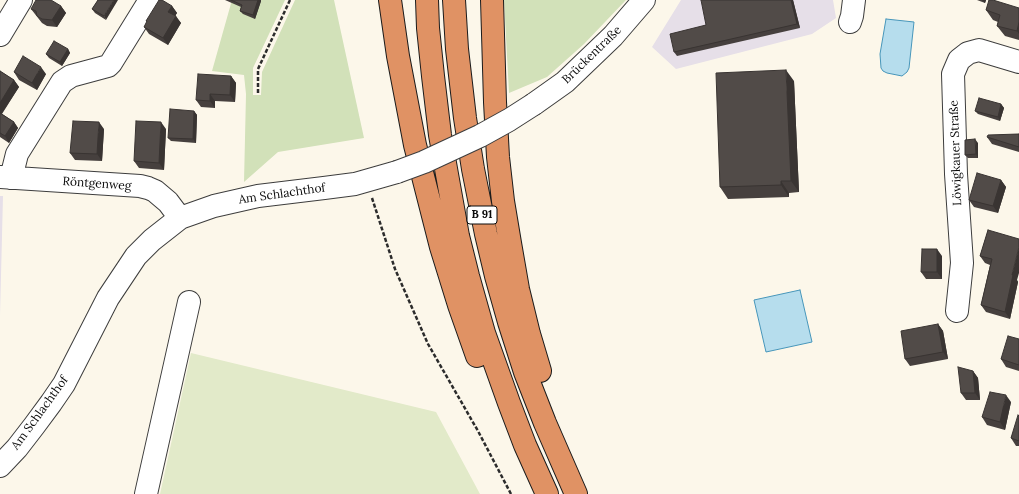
<!DOCTYPE html>
<meta charset="utf-8">
<style>
body{margin:0}
canvas{display:block;background:#fcf7ea}
</style>
<canvas width="1019" height="494"></canvas>
<script>
const c = document.querySelector('canvas').getContext('2d');
c.lineJoin = 'round';
function fill(path, color) {
  c.fillStyle = color;
  c.fill(path, 'evenodd');
}
function shape(rows) {
  const path = new Path2D();
  for (const r of rows) {
    path.moveTo(r[0], r[1]);
    for (let i = 2; i < r.length; i += 2) path.lineTo(r[i], r[i + 1]);
  }
  return path;
}
function stroke(path, color, width, dash) {
  c.strokeStyle = color;
  c.lineWidth = width;
  c.lineCap = dash ? 'butt' : 'round';
  c.setLineDash(dash || []);
  c.stroke(path);
}
function write(font, color, halo, rows, align = 'center') {
  c.font = font + ' Lora,serif';
  c.lineWidth = 4;
  c.setLineDash([]);
  c.textBaseline = 'middle';
  c.strokeStyle = halo;
  c.fillStyle = color;
  for (const [text, x, y, turn = 0] of rows) {
    c.save();
    c.translate(x, y);
    c.rotate((+turn || 0) * Math.PI / 180);
    c.textAlign = isNaN(turn) ? turn : align;
    if (halo) c.strokeText(text, 0, 0);
    c.fillText(text, 0, 0);
    c.restore();
  }
}
fill(shape([
 [681,0,833,0,836,18,812,34,676,69,652,47],
 [0,196,3,196,0,316]
]), '#e6dfe8');
fill(shape([
 [232,0,285,0,253,68,253,95,261,95,262,72,295,0,334,0,364,138,278,152,244,182,246,94,244,75,212,71],
 [504,0,626,0,584,44,547,77,509,93]
]), '#d2e1b9');
fill(shape([
 [191,353,436,412,480,494,160,494]
]), '#e2eac9');
const water = shape([
 [886,19,914,22,909,68,907,72,902,76,887,73,883,71,881,68,880,54,886,19],
 [800,290,812,342,766,352,754,300,800,290]
]);
fill(water, '#b6dded');
stroke(water, '#4796ba', 1);
const minor = shape([
 [850,22,852,16,854,0],
 [0,35,21,0],
 [534,104,565,82,613,36,644,0],
 [0,177,140,186,148,188,155,191,168,202,180,218],
 [11,178,17,154,62,82,71,76,108,66,111,63,150,0],
 [957,311,962,263,956,174,953,74,959,60,968,53,979,50,1019,62],
 [0,466,17,448,34,426,51,403,64,384,108,298,136,256,152,240,180,218,214,206,258,196,324,188,355,184,397,172],
 [146,494,189,302]
]);
const highway = shape([
 [390,0,398,56,415,145,441,247,459,305,477,356],
 [427,0,428,28,433,76,440,135,458,236,468,276,484,333,509,403,525,445,547,494],
 [454,0,457,49,465,118,473,169,486,234,496,276,509,322,525,372,545,423,576,494],
 [492,0,495,102,498,157,503,201,510,243,518,289,529,334,540,371]
]);
stroke(minor, '#3d3d3d', 24);
stroke(highway, '#1b1b1b', 24);
stroke(shape([
 [258,93,258,69,290,0],
 [372,198,395,269,428,344,478,431,511,494]
]), '#2c2c2c', 2.5, [4, 2]);
stroke(minor, '#fff', 22);
stroke(highway, '#e09264', 22);
const minorBridge = shape([
 [397,172,424,162,480,136,509,120,534,104]
]);
stroke(minorBridge, '#3d3d3d', 24, []);
stroke(minorBridge, '#fff', 22);
fill(shape([
 [98,0,106,20,95,13,92,9],
 [225,0,261,0,261,1,255,19,243,14,240,11,241,7],
 [793,0,800,28,677,56,674,52,706,25],
 [977,0,986,0,985,3],
 [61,6,66,13,57,27,47,26,42,23,31,9],
 [172,6,177,13,175,16,181,23,168,45,149,34,144,27,147,22,146,21],
 [1019,8,1019,40,1005,36,997,26,998,22,993,20,986,10],
 [68,49,70,53,62,66,49,58,46,54],
 [0,71,14,80,19,87,2,114,14,122,18,128,9,143,0,137],
 [14,72,46,74,37,90,19,80],
 [231,76,236,83,235,102,215,101,215,108,201,107,196,100],
 [794,81,799,192,789,193,789,197,728,199,720,187],
 [1001,104,1004,108,1000,121,978,114,975,111],
 [194,111,197,115,196,143,171,141,168,138],
 [104,129,102,161,75,160,70,153],
 [166,129,164,170,139,168,134,161],
 [1019,134,1019,152,992,144,987,137],
 [978,143,978,158,968,158,965,155],
 [1001,180,1006,187,998,213,974,207,969,200],
 [988,230,1018,282,1010,319,986,312,981,305,990,265,985,263,980,256],
 [942,256,942,279,926,279,921,272],
 [938,324,943,331,948,359,910,366,905,359],
 [1019,339,1019,371,1006,367,1001,359],
 [973,371,978,378,980,400,966,400,961,393],
 [1011,402,1005,430,987,425,982,417],
 [1019,416,1019,446,1016,446,1011,438]
]), '#46403e');
fill(shape([
 [114,0,118,0,106,20,104,16],
 [258,0,261,0,261,1,255,19,253,15],
 [791,0,793,0,800,28,797,24],
 [982,0,986,0,985,3],
 [61,6,66,13,57,27,52,20],
 [172,6,177,13,173,19,168,12],
 [176,16,181,23,168,45,163,38],
 [1019,22,1019,34,1017,31],
 [68,49,70,53,62,66,60,62],
 [41,67,46,74,37,90,32,83],
 [786,70,794,81,799,192,791,181],
 [231,76,236,83,235,102,230,95],
 [14,80,19,87,0,116,0,103],
 [210,94,215,101,215,108,210,101],
 [1001,104,1004,108,1000,121,998,117],
 [194,111,197,115,196,143,193,139],
 [14,122,18,128,9,143,5,136],
 [99,122,104,129,102,161,97,154],
 [161,122,166,129,164,170,159,163],
 [975,139,978,143,978,158,976,154],
 [1001,180,1006,187,998,213,993,206],
 [781,181,789,193,789,197,781,185],
 [1019,247,1019,273,1017,280,1018,282,1010,319,1005,312,1012,275],
 [937,249,942,256,942,279,937,272],
 [938,324,943,331,948,359,943,352],
 [973,371,978,378,980,400,975,393],
 [1006,395,1011,402,1005,430,1000,422]
]), '#393432');
const building = shape([
 [36,0,51,0,61,6,52,20,42,19,37,16,36,11,31,9,36,0],
 [98,0,114,0,104,16,92,9,98,0],
 [159,0,162,0,172,6,168,12,176,16,163,38,144,27,147,21,146,21,159,0],
 [231,0,258,0,253,15,240,11,242,5,231,0],
 [701,0,791,0,797,24,674,52,670,34,706,25,701,0],
 [989,0,993,0,1019,8,1019,22,1017,31,997,26,1000,15,986,10,989,0],
 [54,41,68,49,60,62,46,54,54,41],
 [23,56,41,67,32,83,14,72,23,56],
 [786,70,791,181,781,181,781,185,720,187,716,73,786,70],
 [0,71,14,80,0,103,0,71],
 [198,74,231,76,230,95,210,94,210,101,196,100,198,74],
 [979,98,1001,104,998,117,975,111,979,98],
 [170,109,194,111,193,139,168,138,170,109],
 [0,113,14,122,5,136,0,133,0,113],
 [73,121,99,122,97,154,70,153,73,121],
 [136,121,161,122,159,163,134,161,136,121],
 [1019,134,1019,147,987,137,988,135,1019,134],
 [975,139,976,154,965,155,965,140,975,139],
 [977,173,1001,180,993,206,969,200,977,173],
 [988,230,1019,239,1019,247,1012,275,1013,275,1005,312,981,305,992,259,980,256,988,230],
 [922,249,937,249,937,272,921,272,922,249],
 [938,324,943,352,905,359,901,331,938,324],
 [1008,336,1019,339,1019,365,1001,359,1008,336],
 [958,367,973,371,975,393,961,393,958,367],
 [990,392,1006,395,1000,422,982,417,990,392],
 [1018,415,1019,416,1019,441,1011,438,1018,415]
]);
fill(building, '#514b48');
stroke(building, '#393432', 1);
for (const [x, y, w] of [
 [482,215,30]
]) {
  const box = new Path2D();
  box.roundRect(x - w / 2, y - 9, w, 18, 3);
  c.fillStyle = '#fff';
  c.fill(box);
  stroke(box, '#0a0a0a', 1);
}
write('bold 11px', '#0a0a0a', null, [
 ["B 91",482,215]
]);
write('12px', '#0a0a0a', '#fff', [
 ["Brückentraße",592,55,-44],
 ["Löwigkauer Straße",956,153,-92],
 ["Röntgenweg",97,184,4],
 ["Am Schlachthof",282,194,-8],
 ["Am Schlachthof",40,413,-54]
]);
</script>
